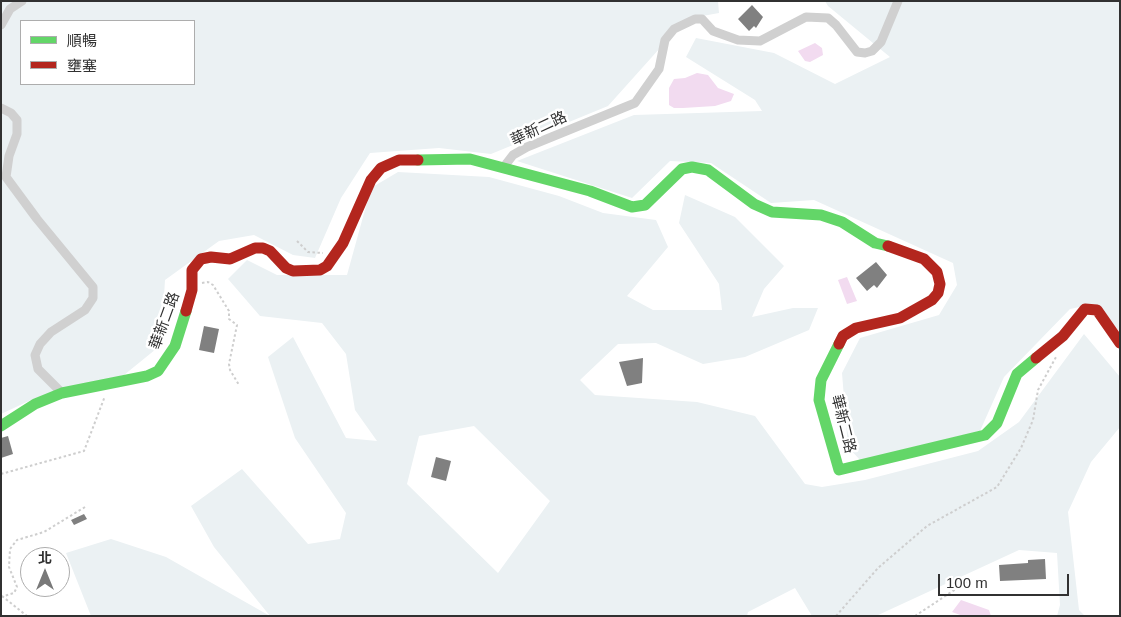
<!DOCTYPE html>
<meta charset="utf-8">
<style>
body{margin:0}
#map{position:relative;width:1121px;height:617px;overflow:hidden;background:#fff;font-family:Helvetica,"Noto Sans TC",sans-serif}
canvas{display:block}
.frame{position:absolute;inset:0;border:2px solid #313131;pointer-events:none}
.legend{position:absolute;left:20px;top:20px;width:175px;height:65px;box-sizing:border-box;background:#fff;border:1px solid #adadad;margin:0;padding:6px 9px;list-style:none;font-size:15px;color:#313131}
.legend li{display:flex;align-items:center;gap:10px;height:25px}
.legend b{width:25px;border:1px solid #adadad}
.north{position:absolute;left:20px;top:547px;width:50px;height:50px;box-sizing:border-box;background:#fff;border:1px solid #adadad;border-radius:50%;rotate:0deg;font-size:14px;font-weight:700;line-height:20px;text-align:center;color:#313131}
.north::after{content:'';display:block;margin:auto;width:18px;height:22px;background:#797979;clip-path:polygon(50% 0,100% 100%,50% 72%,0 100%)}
.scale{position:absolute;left:938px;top:574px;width:131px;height:22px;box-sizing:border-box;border:2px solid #313131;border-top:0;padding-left:6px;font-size:15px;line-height:18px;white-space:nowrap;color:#313131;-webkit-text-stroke:4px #fff;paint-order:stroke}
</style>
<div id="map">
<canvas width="1121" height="617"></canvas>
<div class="frame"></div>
<ul class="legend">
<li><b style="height:6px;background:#63d668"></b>順暢</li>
<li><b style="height:6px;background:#b3261e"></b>壅塞</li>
</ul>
<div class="north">北</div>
<div class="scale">100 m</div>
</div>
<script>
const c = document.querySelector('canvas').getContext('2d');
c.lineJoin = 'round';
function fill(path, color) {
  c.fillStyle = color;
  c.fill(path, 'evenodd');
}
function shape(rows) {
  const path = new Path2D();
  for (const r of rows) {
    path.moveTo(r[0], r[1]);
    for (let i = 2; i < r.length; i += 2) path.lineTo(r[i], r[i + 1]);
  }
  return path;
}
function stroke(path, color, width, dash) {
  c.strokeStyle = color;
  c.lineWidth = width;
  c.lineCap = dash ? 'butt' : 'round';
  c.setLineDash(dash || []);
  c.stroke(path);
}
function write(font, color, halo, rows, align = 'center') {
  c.font = font + ' Helvetica,"Noto Sans TC",sans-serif';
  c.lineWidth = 5;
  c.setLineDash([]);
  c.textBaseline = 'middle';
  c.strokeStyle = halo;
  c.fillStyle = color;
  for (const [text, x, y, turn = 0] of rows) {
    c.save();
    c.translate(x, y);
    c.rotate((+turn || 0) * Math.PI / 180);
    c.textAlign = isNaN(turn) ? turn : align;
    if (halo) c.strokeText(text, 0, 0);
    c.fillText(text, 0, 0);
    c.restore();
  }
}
fill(shape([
 [1,1,718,1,719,13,686,19,608,106,491,154,439,148,370,153,341,198,315,258,293,255,254,235,219,241,165,280,161,345,124,375,31,400,1,414],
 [21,21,194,21,194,84,21,84],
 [825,1,1120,1,1120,332,1094,304,1070,309,1004,377,980,431,860,460,848,447,842,373,860,338,939,315,957,285,953,263,814,200,771,203,711,163,670,161,632,198,517,161,634,115,762,111,755,100,686,57,696,38,774,53,835,84,890,57,828,6],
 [398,172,489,177,559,196,603,213,656,220,668,247,627,296,653,310,722,310,719,284,679,223,685,195,735,217,784,266,764,289,752,317,793,308,818,308,809,330,745,357,703,364,656,343,618,344,580,380,595,395,697,402,755,416,805,484,822,487,865,480,978,451,1019,422,1084,334,1120,377,1120,427,1091,462,1068,512,1079,610,1085,616,1057,616,1060,605,1057,553,1019,550,876,616,812,616,795,588,748,612,747,616,91,616,66,553,111,539,166,557,270,616,214,547,191,506,242,469,308,544,340,539,346,513,295,438,268,357,293,337,346,438,377,441,355,410,346,354,322,323,260,316,228,279,247,260,277,275,347,275,371,188],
 [474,426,550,501,498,573,407,484,419,436]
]), '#ebf1f3');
fill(shape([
 [815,43,822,48,823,55,810,62,805,61,798,51],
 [697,73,708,75,718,88,734,94,731,101,715,106,683,108,674,108,669,105,669,88,674,79,685,78],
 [847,277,857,301,847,304,838,280],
 [961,600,989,610,991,616,963,616,952,612]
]), '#f2dbf0');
fill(shape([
 [752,5,763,17,756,28,754,26,749,31,738,19],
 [876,262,887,275,877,288,874,285,867,291,856,278],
 [204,326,219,329,214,353,199,350],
 [643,358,642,383,627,386,619,362],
 [8,436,13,454,1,458,1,438],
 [436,457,451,461,446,481,431,477],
 [84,514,87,519,74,525,71,520],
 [1045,559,1046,579,1000,581,999,565,1028,563,1028,560]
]), '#808080');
stroke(shape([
 [297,241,308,252,323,253],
 [202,283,208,282,213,285,229,311,229,319,237,325,229,364,230,370,239,385],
 [1,474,84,451,105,396],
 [2,596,27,616],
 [1,597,14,593,17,587,9,567,10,549,17,540,44,532,85,507],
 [836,616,878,568,927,526,997,487,1021,448,1033,420,1038,390,1056,357],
 [915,616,971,579]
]), '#cecece', 2, [2.5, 2.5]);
stroke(shape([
 [1,25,10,9,22,1],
 [1,108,11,113,17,120,17,134,9,156,6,177,37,219,93,287,93,298,85,310,51,332,40,344,35,355,38,369,62,393],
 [503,168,513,155,527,147,635,103,659,69,665,40,674,29,695,19,702,19,713,31,738,40,760,41,806,17,828,18,836,25,857,52,865,53,872,51,881,42,898,1]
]), '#d0d0d0', 9);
stroke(shape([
 [418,160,470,159,590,191,632,207,645,205,682,169,692,167,708,170,754,204,772,212,821,215,842,222,875,243,888,246],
 [839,344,821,380,819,400,839,470,985,435,997,423,1017,374,1036,358],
 [1,426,35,404,62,393,147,376,158,371,175,346,186,311]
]), '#63d668', 11);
stroke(shape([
 [186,311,192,290,192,270,201,259,211,257,230,259,255,248,263,248,270,251,286,268,293,271,320,270,327,266,343,243,371,180,381,168,399,160,418,160],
 [839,344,843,336,856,328,900,318,932,300,938,293,940,284,937,272,924,259,888,246],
 [1036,358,1063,336,1085,309,1097,310,1120,343]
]), '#b3261e', 11);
write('15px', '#313131', '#fff', [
 ["華新二路",539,129,-25],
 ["華新二路",165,321,-70],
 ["華新二路",843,424,76]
]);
</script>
